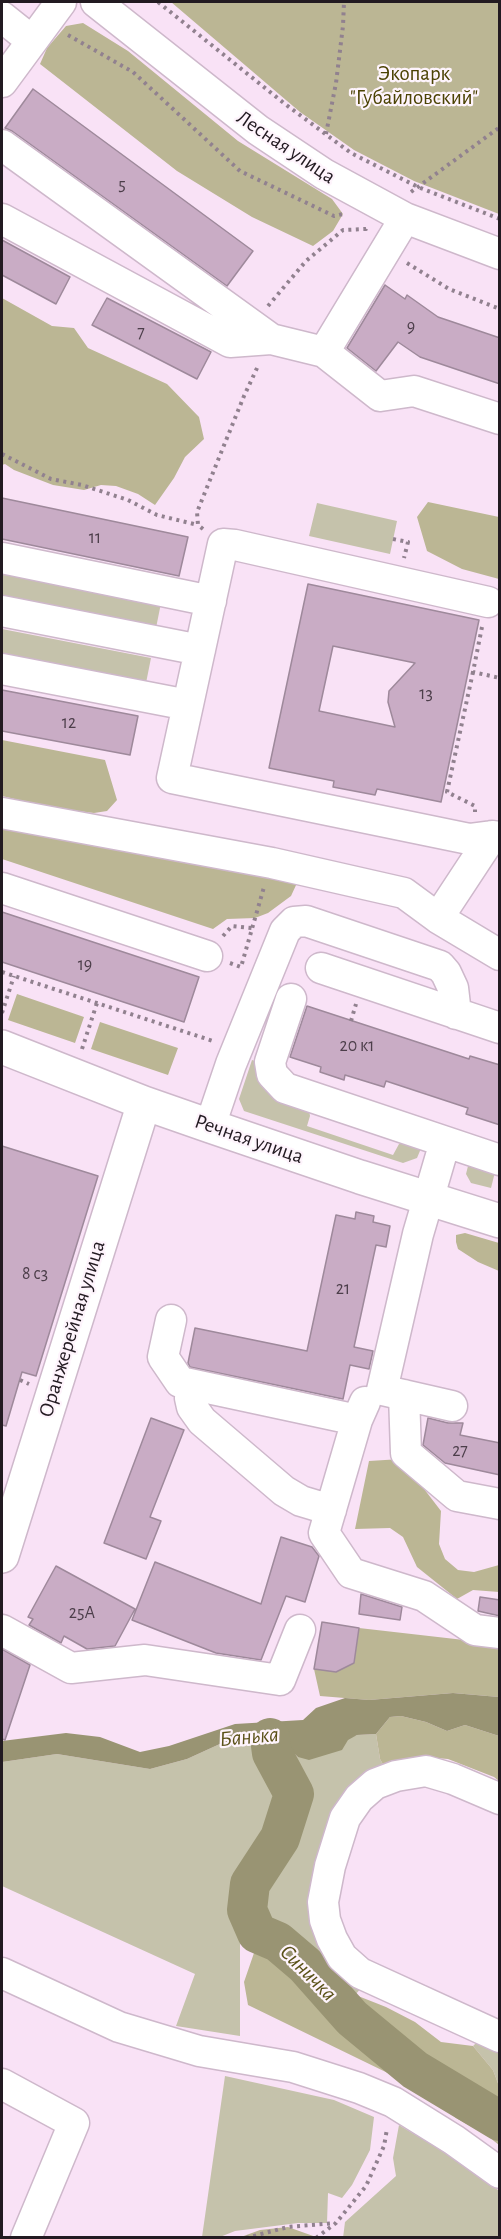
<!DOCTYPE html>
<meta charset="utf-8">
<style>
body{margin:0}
#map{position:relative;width:501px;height:2239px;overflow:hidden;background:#f9e2f6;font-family:"Alegreya Sans",sans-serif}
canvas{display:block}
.frame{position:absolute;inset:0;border:3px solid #221a21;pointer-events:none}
</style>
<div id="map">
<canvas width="501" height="2239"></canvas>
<div class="frame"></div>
</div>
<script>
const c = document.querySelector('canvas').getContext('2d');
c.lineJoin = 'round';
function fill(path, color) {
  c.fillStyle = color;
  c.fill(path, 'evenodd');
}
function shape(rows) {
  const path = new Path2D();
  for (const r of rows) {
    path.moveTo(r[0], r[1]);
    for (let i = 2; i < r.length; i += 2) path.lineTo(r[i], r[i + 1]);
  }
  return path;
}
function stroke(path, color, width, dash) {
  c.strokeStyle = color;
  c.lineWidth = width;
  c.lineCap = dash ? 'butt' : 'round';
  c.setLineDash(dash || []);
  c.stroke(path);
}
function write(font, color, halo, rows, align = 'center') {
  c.font = font + ' "Alegreya Sans",sans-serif';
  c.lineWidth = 4.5;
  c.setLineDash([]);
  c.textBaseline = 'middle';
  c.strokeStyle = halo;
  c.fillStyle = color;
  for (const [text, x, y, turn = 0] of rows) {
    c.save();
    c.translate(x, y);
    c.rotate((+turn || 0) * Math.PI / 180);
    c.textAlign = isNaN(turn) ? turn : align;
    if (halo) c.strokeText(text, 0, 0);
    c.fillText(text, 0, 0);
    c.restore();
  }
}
fill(shape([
 [317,503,397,521,390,554,309,536],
 [2,572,161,603,156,628,2,598],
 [2,629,151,658,146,683,2,656],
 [252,1060,264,1064,309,1110,310,1116,307,1126,393,1155,399,1144,405,1142,422,1146,417,1158,403,1163,244,1111,239,1099],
 [469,1162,495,1172,491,1188,471,1183,466,1174],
 [376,1734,380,1759,385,1768,318,1885,361,1988,356,1994,320,1981,278,1942,257,1933,247,1910,250,1884,280,1838,294,1795,273,1755,277,1785,273,1826,246,1872,240,1922,240,2036,176,2026,195,1974,2,1886,2,1762,57,1754,150,1769,187,1759,222,1743,245,1742,277,1754,288,1748,298,1757,357,1735],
 [482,2037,499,2045,499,2086,493,2070,473,2046],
 [225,2076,334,2100,374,2117,370,2150,352,2185,342,2198,328,2193,327,2223,298,2223,235,2231,220,2237,202,2237],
 [399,2125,476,2171,499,2191,499,2237,343,2238,345,2222,396,2176,393,2158]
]), '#c5c2ab');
fill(shape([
 [171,2,499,2,499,214,414,181,354,150,300,112],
 [83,23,128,51,238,141,332,199,343,214,333,231,313,246,252,217,177,171,40,64,47,48,66,26],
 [2,298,52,326,74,328,88,348,167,384,199,417,204,439,185,457,174,478,155,505,138,494,116,486,101,485,84,490,53,485,14,470,5,464,2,465],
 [428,502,499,517,499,579,462,569,427,551,417,517],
 [2,740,105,760,117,800,107,811,94,813,52,808,2,796],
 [2,824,297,883,291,896,268,913,255,918,227,919,213,929,2,859],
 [17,994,84,1017,75,1043,8,1020],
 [100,1022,178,1048,168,1075,91,1049],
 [465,1233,499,1243,499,1271,478,1262,458,1249,456,1242,456,1235],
 [401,1459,441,1511,439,1544,445,1559,458,1570,474,1572,499,1565,499,1592,473,1590,457,1599,417,1567,403,1537,390,1528,355,1529,369,1461],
 [359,1628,499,1644,499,1697,453,1693,369,1700,320,1696,314,1669,336,1672,354,1663],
 [401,1716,426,1722,447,1731,465,1725,499,1736,499,1781,494,1777,448,1759,424,1757,385,1768,380,1759,376,1734,390,1717],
 [254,1953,275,1956,320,1981,386,2007,415,2022,441,2042,473,2046,493,2070,499,2086,499,2145,485,2134,456,2118,433,2095,248,2005,244,1982],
 [288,2227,316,2237,241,2237,260,2230]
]), '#bbb694');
fill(shape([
 [453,1693,499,1697,499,1736,465,1725,447,1731,426,1722,401,1716,390,1717,376,1734,357,1735,348,1740,342,1750,309,1760,298,1757,288,1748,277,1754,272,1753,245,1742,222,1743,187,1759,150,1769,57,1754,2,1762,2,1741,66,1733,100,1737,140,1752,169,1746,235,1724,303,1720,316,1708,345,1698,369,1700]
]), '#999473');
stroke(shape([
 [270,1738,272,1753,294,1794,280,1838,250,1884,247,1910,257,1933,278,1942,305,1965,352,2018,415,2070,500,2121]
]), '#999473', 40);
const building = shape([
 [33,89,253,251,227,286,12,131,5,128,33,89],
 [2,240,70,277,56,304,2,275,2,240],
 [385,285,405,299,407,295,438,317,500,338,500,384,420,357,398,342,376,371,347,348,385,285],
 [107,298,211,352,197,379,92,325,107,298],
 [2,498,188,537,179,576,2,539,2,498],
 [308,584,479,620,441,802,377,789,375,795,333,787,334,781,269,768,308,584],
 [333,646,415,663,389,691,388,702,395,727,319,711,333,646],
 [2,690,138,716,130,755,2,731,2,690],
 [2,912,199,977,184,1022,2,962,2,912],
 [307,1006,469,1059,470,1056,500,1065,500,1125,466,1114,468,1108,386,1081,384,1087,345,1075,344,1080,320,1072,321,1067,290,1057,307,1006],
 [2,1146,98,1176,36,1376,22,1372,6,1426,2,1425,2,1146],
 [356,1212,374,1216,373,1222,390,1226,386,1247,376,1245,354,1347,373,1351,369,1369,350,1365,343,1399,190,1367,188,1363,195,1328,307,1351,336,1215,355,1219,356,1212],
 [151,1418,184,1430,150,1517,161,1521,146,1559,104,1543,151,1418],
 [428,1418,448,1423,463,1423,460,1435,500,1443,500,1475,445,1463,423,1445,428,1418],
 [281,1537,312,1547,319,1556,305,1602,286,1596,261,1660,216,1653,132,1620,155,1562,261,1604,281,1537],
 [56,1566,135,1609,115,1646,87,1649,64,1636,61,1643,29,1625,33,1619,28,1617,56,1566],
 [361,1594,402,1607,400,1620,359,1614,361,1594],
 [480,1597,500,1600,500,1616,478,1611,480,1597],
 [322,1622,359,1628,354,1663,336,1672,314,1669,322,1622],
 [2,1649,30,1665,5,1740,2,1739,2,1649]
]);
fill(building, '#c9acc5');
stroke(building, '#9e899b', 1.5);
const minor = shape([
 [96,2,258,130,324,174,405,218,500,254],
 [2,17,32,41],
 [2,82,61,2],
 [2,145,271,339],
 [2,219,230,342,271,339,324,352,405,218],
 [324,352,380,396,414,391,500,419],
 [2,558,211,601],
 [488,602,235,545,223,544,172,778,469,839,492,836,500,837],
 [2,611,200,650],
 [2,669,188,705],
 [2,813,272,863,404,893,438,918,500,955],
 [2,888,207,956],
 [438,918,492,836],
 [321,968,500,1028],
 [291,999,270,1062,272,1074,285,1088,500,1160],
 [210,1126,231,1064,285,931,294,922,306,921,440,966,446,973,453,988,456,1014],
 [445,1142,418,1234,382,1390,452,1406],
 [171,1320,163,1357,180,1382,357,1420,365,1402],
 [193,1385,190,1398,192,1407,202,1421,284,1491,301,1501,331,1510],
 [404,1395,406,1453,457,1496,500,1504],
 [357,1420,324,1533,351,1573,424,1596,475,1630,500,1633],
 [2,1630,71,1668,145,1660,280,1680,300,1630],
 [500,1799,453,1779,426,1771,396,1776,375,1784,359,1798,345,1818,330,1866,323,1902,325,1920,332,1939,342,1957,360,1973,500,2037],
 [2,1973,119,2027,199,2051,293,2067,359,2088,393,2102,454,2140,500,2173],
 [2,2084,74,2123,26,2238]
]);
const major = shape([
 [2,1047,144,1103,210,1126,360,1177,500,1221],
 [2,1556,144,1103]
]);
stroke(minor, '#ceb8cb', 33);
stroke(major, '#ceb8cb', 36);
stroke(shape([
 [158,2,285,104,351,153,418,187,500,219],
 [68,35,133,72,240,171,334,216,343,214],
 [326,134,336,83,343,26,344,2],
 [411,192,500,127],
 [407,263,449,289,500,309],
 [268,306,306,261,343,230,366,229,367,227],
 [2,454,51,479,82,485,128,500,157,515,198,525],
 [203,529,198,525,197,512,244,396,258,366],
 [393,539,408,542,404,558],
 [482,627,473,672,500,678],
 [473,672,447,792,475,806,475,812],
 [223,936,232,926,252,928],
 [230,963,241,967,264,887],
 [2,972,213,1041],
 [2,1013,14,976],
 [351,1021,356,1004],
 [82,1049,97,1003],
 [20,1380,29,1384],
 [246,2238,288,2227,335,2223],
 [316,2238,336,2223,366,2186,384,2146,387,2129]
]), '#91818f', 4, [3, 4.5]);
stroke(minor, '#fff', 30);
stroke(major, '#fff', 33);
write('18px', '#4c3e4a', null, [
 ["5",122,185],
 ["9",411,327],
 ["7",141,333],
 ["11",95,538],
 ["13",426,694],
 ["12",69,723],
 ["19",85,965],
 ["20 к1",357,1046],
 ["8 с3",35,1274],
 ["21",343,1289],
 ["27",460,1451],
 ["25А",82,1613]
]);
write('21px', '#4b4203', '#fef4fc', [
 ["Экопарк",414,74],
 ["\"Губайловский\"",414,98]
]);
write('21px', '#221a21', '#fef4fc', [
 ["Лесная улица",286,147,34],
 ["Речная улица",249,1139,19],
 ["Оранжерейная улица",72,1329,-73]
]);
write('italic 22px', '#5a5118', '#fef4fc', [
 ["Банька",249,1737,-5],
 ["Синичка",308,1973,45]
]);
</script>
